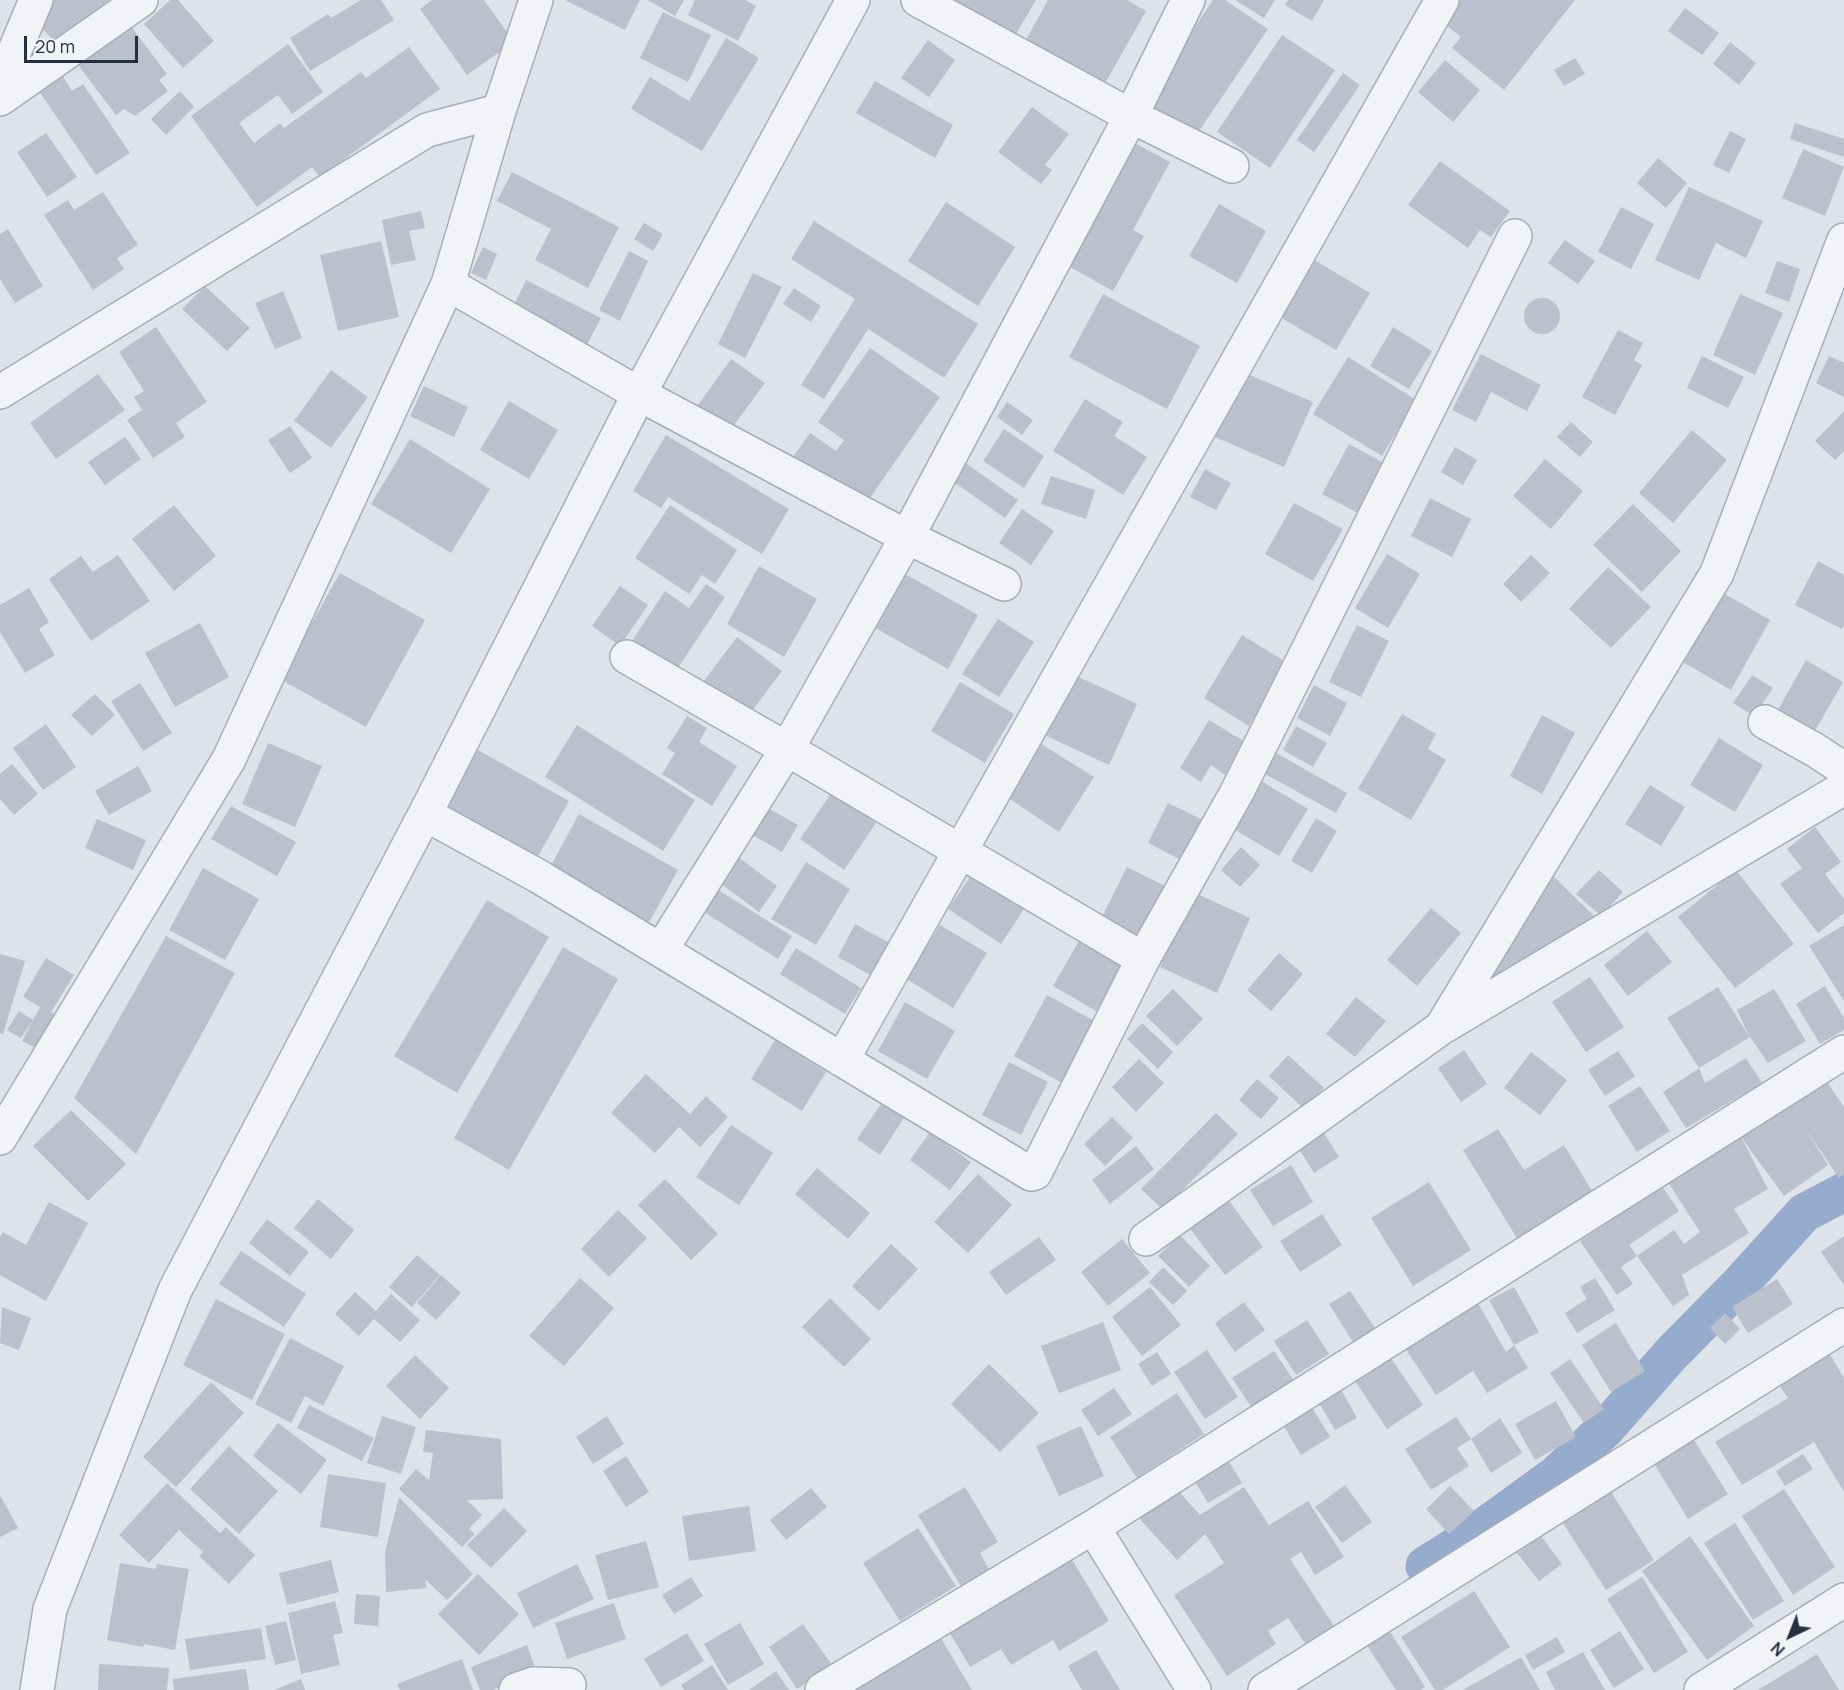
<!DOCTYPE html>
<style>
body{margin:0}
#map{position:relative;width:1844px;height:1690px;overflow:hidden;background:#dee2e9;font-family:Manrope,sans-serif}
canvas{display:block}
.north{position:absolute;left:1760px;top:1606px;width:60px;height:60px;-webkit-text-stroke:4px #eef1f6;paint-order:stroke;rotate:223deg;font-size:16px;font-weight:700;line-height:24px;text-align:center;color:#262e41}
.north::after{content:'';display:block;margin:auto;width:21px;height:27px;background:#262e41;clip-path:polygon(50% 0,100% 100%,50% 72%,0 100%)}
.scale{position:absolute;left:24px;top:36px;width:114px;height:27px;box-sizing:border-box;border:3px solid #262e41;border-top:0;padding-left:8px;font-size:18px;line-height:21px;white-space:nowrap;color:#262e41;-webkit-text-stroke:4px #eef1f6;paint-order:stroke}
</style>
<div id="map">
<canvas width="1844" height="1690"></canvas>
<div class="north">N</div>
<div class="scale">20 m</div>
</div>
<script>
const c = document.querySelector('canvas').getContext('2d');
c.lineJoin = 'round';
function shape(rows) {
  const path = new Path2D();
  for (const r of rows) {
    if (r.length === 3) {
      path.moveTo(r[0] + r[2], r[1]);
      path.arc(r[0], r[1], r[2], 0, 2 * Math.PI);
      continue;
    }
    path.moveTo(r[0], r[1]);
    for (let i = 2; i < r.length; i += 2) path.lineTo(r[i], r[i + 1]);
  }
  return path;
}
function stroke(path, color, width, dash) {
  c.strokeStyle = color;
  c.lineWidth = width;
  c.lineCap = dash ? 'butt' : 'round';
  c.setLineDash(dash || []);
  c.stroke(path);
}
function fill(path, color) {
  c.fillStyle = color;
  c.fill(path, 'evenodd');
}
stroke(shape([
 [1425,1566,1469,1538,1556,1475,1607,1427,1671,1354,1739,1285,1804,1213,1844,1192]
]), '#96accc', 39);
fill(shape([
 [41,0,109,0,55,42,31,17],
 [170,0,178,0,214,41,183,68,144,24],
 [361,0,381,0,394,20,310,71,290,38,328,14,331,18],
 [432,0,484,0,514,42,467,75,420,9],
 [565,0,640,0,625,30],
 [648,0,684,0,675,16],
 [695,0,745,0,756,6,738,41,688,15],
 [947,0,1036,0,1013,39],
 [1048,0,1127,0,1146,11,1099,94,1021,49],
 [1213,0,1225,0,1268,29,1193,140,1142,105],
 [1235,0,1275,0,1264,18],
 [1288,0,1324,0,1312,21,1285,5],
 [1459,0,1575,0,1504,90,1452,48,1461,37,1442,22],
 [1685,8,1719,33,1702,55,1668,31],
 [663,12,711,35,688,82,640,58],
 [130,25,167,74,159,80,168,91,135,116,124,109,116,115,78,65],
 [1282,35,1335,70,1270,168,1217,132],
 [726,38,759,58,702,151,631,109,650,77,689,101],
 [928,40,955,60,929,97,901,78],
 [1730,42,1756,63,1739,85,1713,64],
 [288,44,323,92,292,114,278,95,239,123,254,143,280,123,284,128,361,72,366,78,409,47,440,89,320,177,312,167,257,207,191,116],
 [1575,58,1585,74,1564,86,1554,70],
 [1445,60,1480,90,1453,122,1418,92],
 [59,70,72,91,83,84,130,153,96,175,35,85],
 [1343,73,1360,85,1314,152,1297,140],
 [875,81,953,125,935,158,856,113],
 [180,91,194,107,166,135,151,119],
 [1032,107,1069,134,1045,165,1052,170,1041,184,998,152],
 [1795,123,1844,139,1844,157,1790,139],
 [1730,131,1746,139,1729,173,1713,165],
 [46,133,77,177,47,197,17,152],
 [1129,140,1170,162,1133,230,1144,236,1113,291,1061,262],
 [1803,149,1844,167,1825,216,1782,198],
 [1658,158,1687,183,1666,208,1637,183],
 [1440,161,1510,211,1491,237,1480,230,1468,248,1408,205],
 [512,172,619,227,588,288,535,260,551,229,497,201],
 [1689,187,1763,221,1746,258,1716,243,1699,280,1655,260],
 [103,192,138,245,117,258,124,269,93,290,44,215,68,200,74,210],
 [946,202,1015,247,978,306,908,261],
 [1219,204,1266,231,1237,283,1189,256],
 [1621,207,1654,224,1631,269,1598,252],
 [421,211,425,228,409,231,416,260,391,265,382,220],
 [814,221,978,324,944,378,868,329,824,399,801,385,855,299,791,259],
 [644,223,663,234,653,251,634,239],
 [8,229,43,286,15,303,0,279,0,234],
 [1565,240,1595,261,1578,284,1548,263],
 [381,241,399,317,338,331,320,255],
 [483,247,497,254,486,280,471,273],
 [629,251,648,261,620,321,599,310],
 [1306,255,1370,293,1336,350,1273,313],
 [1777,261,1800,269,1789,302,1765,293],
 [753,273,782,287,745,358,718,344],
 [526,280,601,318,584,350,510,313],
 [205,286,250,328,227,351,182,309],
 [794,288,821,306,811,322,783,304],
 [283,291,302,338,275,349,255,303],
 [1103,294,1200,346,1167,409,1069,357],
 [1740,294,1783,313,1755,375,1713,355],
 [1542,316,18],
 [156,327,207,402,176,423,185,437,153,458,127,420,142,410,134,397,144,391,119,352],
 [1393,327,1432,351,1409,389,1370,366],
 [1618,330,1643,343,1634,360,1642,365,1615,415,1582,397],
 [870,348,940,397,863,508,792,458,810,433,836,451,844,440,818,422],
 [1481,354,1541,385,1527,411,1491,392,1476,422,1452,410],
 [1702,356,1744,377,1728,408,1687,388],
 [1829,356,1844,363,1844,397,1816,383],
 [1348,357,1416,400,1382,456,1313,414],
 [731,359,765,383,729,432,696,408],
 [331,370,368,397,331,448,294,421],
 [1243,372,1313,402,1284,467,1215,437],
 [98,374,125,410,56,459,30,423],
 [424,386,468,407,454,437,410,416],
 [1085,399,1123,422,1114,436,1147,457,1123,495,1053,451],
 [509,401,558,430,529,479,480,450],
 [1007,402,1033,420,1022,435,997,417],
 [1844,411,1844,451,1835,460,1815,441],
 [1571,422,1593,442,1580,457,1557,437],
 [290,426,312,458,290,473,268,440],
 [1004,429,1044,456,1024,488,983,461],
 [1692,430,1727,460,1673,523,1639,493],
 [666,435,789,509,762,554,668,497,661,508,633,491],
 [125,437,141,459,105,485,88,462],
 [410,439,490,489,451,553,371,504],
 [1349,444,1384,463,1358,513,1322,494],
 [1455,447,1477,460,1463,485,1441,472],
 [957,457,1018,500,1005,518,944,475],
 [1545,459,1583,491,1551,529,1513,496],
 [1205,469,1231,483,1216,510,1190,497],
 [1051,476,1095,490,1086,519,1041,504],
 [1430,498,1471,519,1452,557,1411,536],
 [1294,503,1343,529,1313,581,1265,554],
 [1633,504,1681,551,1642,592,1593,545],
 [174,505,216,556,174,591,132,539],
 [670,505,737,550,715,584,702,575,689,594,635,558],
 [1022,509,1054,531,1031,565,999,543],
 [1387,554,1420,574,1388,628,1355,608],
 [118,555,150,601,91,641,49,579,81,556,93,572],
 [1531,555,1550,573,1521,602,1503,584],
 [1818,561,1844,575,1844,625,1842,629,1795,605],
 [759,566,817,599,784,657,727,624],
 [1608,567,1651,607,1611,648,1569,609],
 [900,571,978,615,948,669,870,625],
 [340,573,425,620,366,727,280,679],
 [706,584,725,597,674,674,630,644,665,591,689,608],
 [620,586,648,605,620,646,592,626],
 [29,588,49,622,39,629,55,655,25,673,0,632,0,605],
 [1723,593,1770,620,1731,690,1683,662],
 [998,619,1034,642,999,697,962,674],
 [200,623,229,677,175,707,145,653],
 [1357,625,1389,641,1361,697,1329,682],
 [1242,635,1288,663,1249,726,1204,698],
 [737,637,782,671,745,720,700,686],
 [1806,660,1843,682,1808,743,1771,722],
 [1070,673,1137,704,1109,765,1042,734],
 [1752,675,1773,688,1754,716,1733,703],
 [960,682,1014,714,985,763,931,731],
 [140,683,172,733,143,751,111,701],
 [1314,685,1347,703,1330,736,1297,718],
 [95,694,115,715,92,736,71,715],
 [1402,714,1436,734,1428,749,1446,760,1411,820,1358,789],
 [1542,715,1575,733,1542,794,1510,776],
 [687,716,707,728,699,742,737,766,712,806,662,774,675,753,667,748],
 [1209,720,1245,742,1225,775,1211,765,1201,782,1180,768],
 [46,724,76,767,43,790,13,748],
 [577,725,695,800,663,851,545,777],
 [1296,726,1327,743,1313,767,1283,750],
 [1719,738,1763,765,1735,812,1690,785],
 [1038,742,1094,777,1059,832,1004,795],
 [268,743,322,766,295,827,242,804],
 [478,750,569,801,537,858,446,807],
 [1276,753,1347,793,1336,813,1265,774],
 [12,764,38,794,14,815,0,799,0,774],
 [138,766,152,791,109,815,95,791],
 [1261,781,1308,809,1279,856,1232,828],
 [1650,785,1685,807,1661,846,1625,824],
 [832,792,876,823,844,870,800,839],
 [759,803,798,825,782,852,744,830],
 [1168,803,1203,820,1183,861,1148,843],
 [231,806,296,842,277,876,211,839],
 [579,814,678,870,647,926,548,871],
 [1316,818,1337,831,1312,873,1291,861],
 [97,819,146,840,133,870,85,848],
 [1815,827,1841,862,1825,874,1844,899,1844,913,1818,933,1780,884,1802,868,1787,849],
 [1241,847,1260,865,1240,887,1221,870],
 [734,854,777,886,759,912,716,880],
 [806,862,850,889,816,945,771,919],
 [978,865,1030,900,1001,944,948,909],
 [1543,866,1595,917,1485,987],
 [1127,867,1171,889,1145,941,1101,919],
 [203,868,259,899,225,960,169,930],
 [1599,870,1623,892,1601,916,1576,894],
 [1736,870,1794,944,1735,988,1678,917],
 [707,883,792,936,778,959,693,905],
 [1193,892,1250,918,1217,993,1160,967],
 [487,900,549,937,457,1093,394,1056],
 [1431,908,1461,933,1417,986,1387,960],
 [855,924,897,947,879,980,838,957],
 [940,925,987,953,953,1008,907,979],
 [1844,925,1844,1001,1809,946],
 [1086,929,1129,955,1096,1011,1053,986],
 [1647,931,1672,962,1628,996,1604,965],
 [166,936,235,973,136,1154,74,1098],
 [563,947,618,979,509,1170,454,1138],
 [796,948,861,988,845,1014,780,974],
 [1279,953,1303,974,1271,1011,1247,990],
 [0,954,25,961,3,1034,0,1033],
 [46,958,74,975,51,1012,63,1018,45,1053,22,1041,40,1007,23,997],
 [1590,977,1624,1027,1586,1052,1552,1002],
 [1825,986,1844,1018,1844,1030,1820,1044,1796,1004],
 [1718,987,1749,1036,1737,1010,1774,989,1806,1041,1768,1063,1750,1037,1699,1068,1667,1018],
 [1173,989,1203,1019,1177,1046,1146,1016],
 [1047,995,1096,1022,1062,1083,1014,1056],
 [1356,997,1386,1021,1355,1057,1326,1034],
 [905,1002,955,1031,927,1079,878,1051],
 [19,1011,33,1020,21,1038,7,1030],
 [1142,1023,1173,1052,1158,1069,1127,1039],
 [775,1040,826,1072,802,1111,751,1079],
 [1464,1050,1487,1084,1461,1102,1438,1068],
 [1618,1051,1635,1076,1605,1096,1588,1070],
 [1531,1052,1567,1080,1540,1115,1504,1088],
 [1288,1055,1324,1088,1304,1109,1269,1076],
 [1746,1058,1762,1083,1686,1128,1663,1092,1699,1068,1705,1083],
 [1139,1059,1164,1083,1136,1112,1112,1087],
 [1009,1062,1048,1082,1021,1135,982,1115],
 [646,1074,690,1114,706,1096,728,1117,700,1147,679,1127,655,1153,611,1113],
 [1257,1079,1279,1098,1261,1119,1239,1100],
 [1827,1082,1844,1107,1844,1174,1839,1178,1805,1128,1828,1165,1784,1196,1741,1137,1768,1189,1734,1209,1749,1233,1682,1275,1689,1295,1673,1306,1637,1256,1621,1267,1633,1284,1617,1295,1580,1241,1662,1186,1679,1211,1629,1245,1637,1256,1674,1230,1684,1244,1700,1232,1664,1176,1741,1137],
 [1640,1086,1670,1131,1637,1152,1608,1106],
 [883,1101,905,1116,880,1155,857,1139],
 [71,1110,126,1164,88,1201,33,1146],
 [1216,1113,1238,1134,1163,1210,1141,1189],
 [1112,1117,1133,1138,1105,1166,1084,1144],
 [731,1125,773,1153,739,1205,696,1177],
 [1498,1129,1524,1170,1564,1145,1594,1194,1518,1240,1463,1150],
 [930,1132,971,1162,950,1190,910,1160],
 [1324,1133,1339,1157,1314,1173,1299,1149],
 [1136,1146,1154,1169,1110,1204,1092,1180],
 [1291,1165,1313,1202,1273,1226,1250,1190],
 [817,1168,870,1213,848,1239,795,1194],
 [978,1174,1012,1205,968,1253,934,1222],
 [665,1179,718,1234,691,1260,638,1205],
 [1429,1182,1471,1250,1413,1286,1371,1218],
 [1224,1194,1263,1247,1225,1275,1185,1222],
 [318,1199,354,1230,331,1259,294,1228],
 [49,1202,88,1223,46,1301,0,1275,0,1237,3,1232,26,1245],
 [618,1210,647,1238,609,1277,581,1249],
 [1322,1214,1342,1245,1300,1272,1280,1241],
 [267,1219,309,1252,290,1276,249,1243],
 [1180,1235,1210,1266,1189,1287,1158,1256],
 [1844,1236,1844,1285,1821,1252],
 [1039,1237,1056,1260,1006,1295,989,1272],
 [1122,1239,1150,1273,1108,1306,1081,1272],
 [891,1244,918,1269,879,1311,852,1286],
 [241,1251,306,1294,284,1327,219,1284],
 [417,1255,440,1275,412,1307,389,1287],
 [1163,1267,1187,1291,1173,1305,1149,1282],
 [441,1275,461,1293,436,1320,417,1303],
 [580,1278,614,1308,564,1366,529,1336],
 [1595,1278,1615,1310,1577,1333,1565,1313,1587,1299,1580,1287],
 [1777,1279,1793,1304,1748,1333,1732,1307],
 [1150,1287,1181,1325,1142,1356,1112,1317],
 [1514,1287,1539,1332,1514,1345,1528,1368,1487,1393,1473,1371,1436,1395,1403,1345,1478,1303,1506,1352,1514,1345,1489,1300],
 [1350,1291,1375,1328,1353,1342,1329,1304],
 [355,1292,376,1311,391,1294,420,1320,400,1342,374,1319,359,1336,335,1314],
 [830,1298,871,1339,844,1367,802,1327],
 [216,1299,285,1334,252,1400,183,1365],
 [1244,1302,1265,1330,1235,1352,1215,1323],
 [2,1307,31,1318,19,1350,0,1343],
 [1725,1313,1740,1329,1725,1344,1710,1328],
 [1307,1320,1329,1354,1296,1375,1274,1341],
 [1103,1322,1121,1370,1059,1393,1041,1346],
 [1616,1323,1645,1371,1611,1392,1582,1345],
 [290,1338,344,1366,323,1406,305,1396,291,1423,255,1404],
 [1207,1350,1238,1397,1205,1419,1174,1372],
 [1274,1351,1294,1381,1252,1408,1232,1378],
 [1386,1351,1423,1405,1387,1429,1351,1375],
 [1828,1351,1844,1378,1844,1492,1814,1442,1742,1485,1715,1442,1788,1398,1777,1382],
 [1157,1352,1171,1374,1152,1386,1138,1364],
 [415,1355,449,1388,420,1419,386,1386],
 [1570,1359,1604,1409,1584,1423,1550,1373],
 [989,1364,1039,1413,1000,1452,951,1404],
 [211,1382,244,1413,176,1487,143,1457],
 [1339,1386,1357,1418,1335,1430,1316,1398],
 [1114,1388,1132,1414,1098,1436,1081,1410],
 [1177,1393,1204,1434,1137,1478,1110,1437],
 [1307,1399,1330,1437,1301,1455,1278,1417],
 [1556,1401,1576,1437,1535,1460,1515,1424],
 [309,1405,374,1438,362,1461,297,1428],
 [382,1416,416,1427,401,1474,367,1463],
 [607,1416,624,1444,593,1464,576,1437],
 [1456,1417,1471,1439,1457,1448,1469,1466,1431,1490,1405,1449],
 [1500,1418,1522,1453,1491,1473,1471,1439],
 [278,1423,327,1460,301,1494,253,1456],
 [1081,1426,1104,1476,1059,1496,1036,1446],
 [426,1430,501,1439,503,1499,467,1500,482,1515,469,1529,475,1534,462,1547,399,1489,416,1469,429,1480,433,1453,423,1452],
 [1692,1437,1728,1494,1688,1519,1653,1462],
 [229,1446,278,1491,239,1534,190,1489],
 [1223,1452,1242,1483,1208,1503,1189,1472],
 [1803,1454,1813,1469,1785,1486,1776,1471],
 [626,1456,649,1492,626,1507,603,1471],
 [328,1474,386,1483,378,1537,320,1527],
 [167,1483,220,1533,226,1527,255,1555,229,1584,199,1556,203,1552,179,1530,149,1563,119,1535],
 [1345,1485,1372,1522,1342,1543,1315,1507],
 [1174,1486,1200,1515,1244,1487,1269,1525,1308,1501,1344,1557,1315,1575,1301,1552,1290,1559,1336,1629,1308,1648,1288,1618,1268,1631,1276,1644,1227,1676,1174,1595,1224,1563,1205,1534,1177,1560,1139,1518],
 [1450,1486,1474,1511,1449,1534,1426,1509],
 [965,1487,998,1542,980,1553,990,1571,962,1588,918,1515],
 [811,1488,827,1507,786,1540,770,1520],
 [1784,1489,1835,1567,1793,1595,1742,1516],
 [1611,1492,1654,1560,1606,1590,1563,1523],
 [0,1495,18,1528,0,1537],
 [399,1497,473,1574,447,1600,425,1579,427,1588,386,1592,385,1552],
 [749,1506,756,1551,689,1561,682,1516],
 [504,1508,527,1531,491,1568,467,1545],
 [1735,1523,1784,1601,1753,1620,1704,1543],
 [918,1528,956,1586,900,1621,863,1563],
 [1541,1536,1562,1564,1539,1581,1517,1553],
 [1690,1536,1754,1626,1707,1660,1642,1571],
 [646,1541,659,1587,608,1600,595,1555],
 [1068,1553,1109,1621,1059,1651,1053,1640,1011,1665,1001,1649,970,1667,944,1623],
 [331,1560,339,1592,287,1605,279,1573],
 [120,1563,156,1569,157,1564,189,1569,175,1650,144,1644,143,1647,107,1640],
 [577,1564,594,1599,533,1628,517,1593],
 [478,1574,519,1614,479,1655,438,1614],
 [691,1577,703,1596,674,1614,662,1595],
 [1642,1577,1688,1652,1654,1673,1607,1599],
 [1474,1591,1510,1647,1443,1690,1435,1690,1401,1637],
 [356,1594,380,1596,378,1626,354,1624],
 [335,1601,343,1633,333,1635,340,1665,301,1674,288,1613],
 [614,1603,626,1639,567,1659,555,1623],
 [286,1621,296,1660,275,1665,265,1626],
 [740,1623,764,1664,728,1685,704,1644],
 [803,1624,832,1665,797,1689,769,1647],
 [261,1628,266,1659,190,1670,185,1639],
 [936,1630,972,1690,849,1690],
 [1389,1630,1425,1687,1421,1690,1396,1690,1366,1644],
 [1620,1631,1644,1669,1614,1688,1590,1650],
 [687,1633,704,1661,661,1687,644,1659],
 [1557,1637,1565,1652,1533,1670,1525,1655],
 [527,1645,537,1673,493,1690,480,1690,471,1667],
 [1096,1650,1120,1690,1082,1690,1068,1666],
 [1583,1652,1605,1690,1555,1690,1546,1672],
 [1817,1654,1839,1690,1758,1690],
 [1521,1657,1540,1690,1463,1690],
 [462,1659,473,1690,400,1690,397,1684],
 [99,1664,169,1668,167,1690,98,1690],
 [712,1665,728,1690,684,1690,681,1685],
 [246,1669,249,1690,174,1690,173,1679],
 [776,1671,789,1690,749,1690],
 [301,1679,305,1690,274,1690]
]), '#bbc0cc');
const street = shape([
 [918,0,1131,116,1232,166],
 [0,86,36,0],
 [0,99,141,0],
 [448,284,639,394,907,537,1004,584],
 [0,392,427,130,499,111],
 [627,657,787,749,1143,959],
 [1765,722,1815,750,1844,769],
 [425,814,538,876,1031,1174,1035,1173,1143,959,1237,792,1515,236],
 [661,950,787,749,907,537,1131,116,1188,0],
 [1441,1028,1717,573,1844,240],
 [842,1060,1442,0],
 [0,1138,229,759,448,284,499,111,536,0],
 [1146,1239,1441,1028,1844,788],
 [1093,1527,1194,1690],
 [37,1690,50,1609,175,1290,425,814,639,394,853,0],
 [516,1690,533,1684,569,1685],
 [822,1690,1093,1527,1844,1052],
 [1265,1690,1844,1325],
 [1701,1690,1844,1600]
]);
stroke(street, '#a7acb7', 36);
stroke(street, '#f1f3f7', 33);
</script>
